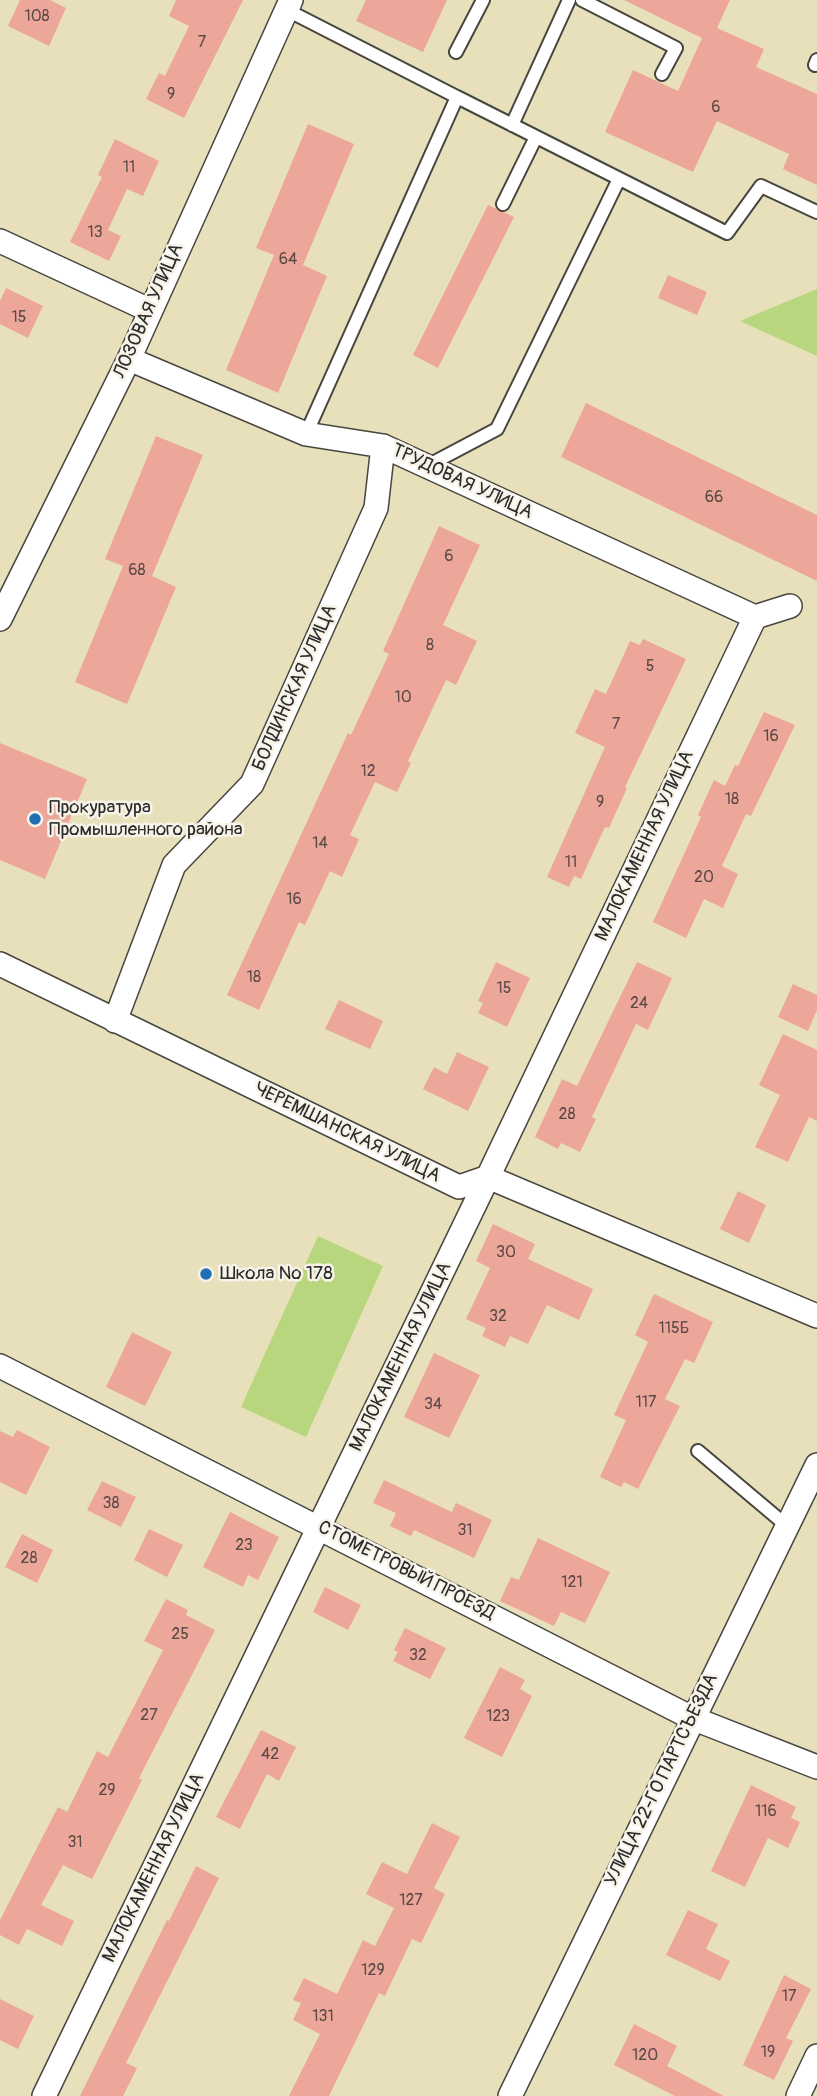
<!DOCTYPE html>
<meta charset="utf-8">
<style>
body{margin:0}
canvas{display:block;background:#e7e0ba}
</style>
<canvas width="817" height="2096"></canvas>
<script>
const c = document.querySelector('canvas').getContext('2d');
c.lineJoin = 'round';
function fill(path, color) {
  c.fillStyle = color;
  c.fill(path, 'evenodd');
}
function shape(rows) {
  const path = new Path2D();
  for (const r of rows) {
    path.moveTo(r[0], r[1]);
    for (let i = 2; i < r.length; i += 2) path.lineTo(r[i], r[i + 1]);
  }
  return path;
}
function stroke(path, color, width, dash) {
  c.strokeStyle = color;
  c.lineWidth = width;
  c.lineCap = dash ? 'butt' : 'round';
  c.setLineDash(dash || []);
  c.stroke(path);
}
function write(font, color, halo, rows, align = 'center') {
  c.font = font + ' Pangolin,sans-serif';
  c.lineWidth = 5;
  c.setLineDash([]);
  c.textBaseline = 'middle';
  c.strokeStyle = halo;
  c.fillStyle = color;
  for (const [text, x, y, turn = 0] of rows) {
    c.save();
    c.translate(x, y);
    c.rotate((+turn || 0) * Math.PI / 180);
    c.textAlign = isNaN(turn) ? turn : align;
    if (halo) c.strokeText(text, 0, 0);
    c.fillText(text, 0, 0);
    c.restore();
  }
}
fill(shape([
 [817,289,817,356,740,321],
 [318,1236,383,1266,306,1437,241,1407]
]), '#b8d67d');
fill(shape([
 [20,0,50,0,66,8,49,46,8,26],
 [176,0,243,0,184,118,146,99,159,73,165,76,189,26,169,16],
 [366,0,447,0,423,52,356,21],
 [624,0,730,0,717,28,764,49,756,67,817,94,817,185,783,169,789,154,717,121,693,172,605,132,633,70,678,91,702,38],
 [308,124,354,144,303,265,327,276,278,393,226,370,274,255,256,248],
 [115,139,159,161,143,196,127,189,108,230,121,236,109,261,70,242,102,177,98,175],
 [488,205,514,217,438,368,413,355],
 [668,275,707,292,697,315,658,298],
 [6,288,43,306,28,338,0,324,0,301],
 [586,403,817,515,817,581,561,457],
 [156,436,203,455,152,576,176,587,127,704,75,682,123,566,105,559],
 [439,526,480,545,443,625,477,641,456,685,446,680,408,761,411,763,397,792,375,782,350,835,359,839,342,877,330,871,305,925,299,922,259,1010,227,995,348,733,351,735,389,654,383,651],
 [643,639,686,659,625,787,627,788,609,828,605,827,581,879,574,876,569,887,547,877,605,747,575,733,595,689,606,694,630,641,640,645],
 [764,712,795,725,751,816,746,814,722,866,738,874,723,908,704,899,686,938,653,922,701,817,698,815,714,780,725,786,735,765,738,766],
 [0,743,87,779,45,879,0,860],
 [496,962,530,978,507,1027,478,1013,483,1003,478,1001],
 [637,962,672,978,648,1030,636,1024,592,1117,596,1119,580,1152,561,1143,558,1149,535,1137,562,1079,577,1086],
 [793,984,817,995,817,1010,808,1031,778,1017],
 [339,1000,383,1021,370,1049,325,1029],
 [783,1034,817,1050,817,1121,809,1117,788,1162,755,1147,780,1095,759,1085],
 [457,1052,489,1067,468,1111,423,1089,434,1067,447,1074],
 [738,1191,766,1205,749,1243,720,1229],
 [493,1224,535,1244,528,1259,593,1289,579,1320,547,1305,528,1344,510,1336,505,1347,482,1336,486,1328,466,1319,490,1268,476,1261],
 [654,1294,713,1322,694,1363,685,1359,665,1399,680,1406,638,1489,624,1482,621,1487,600,1477,626,1420,614,1415,648,1342,635,1335],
 [132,1332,172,1352,145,1406,106,1387],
 [434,1353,480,1375,449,1438,404,1417],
 [17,1430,50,1447,26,1495,0,1482,0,1431,13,1437],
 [384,1480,452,1512,456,1503,492,1520,474,1558,414,1530,411,1536,390,1526,396,1513,373,1503],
 [102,1481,136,1497,121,1527,87,1510],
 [230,1512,279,1537,258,1580,248,1575,243,1587,203,1567],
 [149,1529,183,1545,167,1577,134,1560],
 [22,1534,53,1550,37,1583,5,1567],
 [538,1538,610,1572,585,1623,561,1612,554,1626,500,1601,511,1577,519,1580],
 [325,1587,361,1605,348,1630,313,1612],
 [166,1599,188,1610,186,1615,215,1630,139,1778,142,1780,92,1879,63,1865,41,1905,74,1921,62,1946,27,1929,19,1945,0,1935,0,1920,58,1807,67,1812,97,1751,108,1757,163,1650,144,1641],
 [405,1628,446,1648,430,1679,393,1661,398,1652,394,1650],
 [500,1667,525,1680,520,1689,532,1696,502,1757,464,1738],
 [261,1730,296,1747,279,1781,267,1774,240,1829,216,1817],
 [751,1785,796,1807,791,1818,800,1822,788,1848,768,1838,745,1887,711,1871],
 [432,1823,460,1837,434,1888,445,1894,421,1943,412,1939,385,1996,379,1993,329,2096,289,2096,320,2034,293,2020,301,2003,293,2000,304,1978,337,1994,363,1940,375,1946,394,1908,366,1894,382,1862,407,1874],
 [196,1866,219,1878,126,2063,137,2068,123,2096,80,2096,167,1920,169,1921],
 [688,1910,718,1924,706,1949,730,1961,720,1981,666,1955],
 [784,1975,811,1989,786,2038,793,2041,774,2080,743,2065],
 [0,1999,34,2016,18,2049,0,2040],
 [634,2024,677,2046,667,2066,724,2096,675,2096,614,2065]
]), '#eca79a');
const service = shape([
 [582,0,676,48,662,74],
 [287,10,457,97,306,434],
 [456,52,483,0],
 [815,65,817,60],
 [457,97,727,233,761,186,817,212],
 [512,125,569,0],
 [503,204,536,137],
 [427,466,497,429,619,179],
 [698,1451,787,1526]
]);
const minor = shape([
 [0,241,149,310],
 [129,359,306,434,383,446,755,617,790,606],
 [0,619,129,359,291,0],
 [0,964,459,1187,488,1177,817,1316],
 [115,1021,174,865,252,784,376,508,383,446],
 [0,1366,692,1718,817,1767],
 [44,2096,488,1177,755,617],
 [510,2096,817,1465],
 [798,2096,817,2056]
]);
stroke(service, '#474640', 16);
stroke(minor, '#474640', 26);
stroke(service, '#fff', 12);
stroke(minor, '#fff', 23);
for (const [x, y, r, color] of [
 [35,819,7,"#1f6fb2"],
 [206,1274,7,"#1f6fb2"]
]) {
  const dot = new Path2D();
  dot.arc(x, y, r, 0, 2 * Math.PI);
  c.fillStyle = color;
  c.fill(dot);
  stroke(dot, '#f7f3e8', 2.5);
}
write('16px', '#5b4a47', null, [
 ["108",37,17],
 ["7",202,43],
 ["9",171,95],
 ["6",716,108],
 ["11",129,168],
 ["13",95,233],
 ["64",288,260],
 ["15",19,318],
 ["66",714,498],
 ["6",449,557],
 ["68",137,571],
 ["8",430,646],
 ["5",650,667],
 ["10",403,698],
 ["7",616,725],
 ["16",771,737],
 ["12",368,772],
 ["18",732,800],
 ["9",600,803],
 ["14",320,844],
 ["11",571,863],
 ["20",704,878],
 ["16",294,900],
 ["18",254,978],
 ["15",504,989],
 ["24",639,1004],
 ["28",567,1115],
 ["30",506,1253],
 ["32",498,1317],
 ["115Б",674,1329],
 ["117",646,1403],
 ["34",433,1405],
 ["38",111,1504],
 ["31",465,1531],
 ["23",244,1546],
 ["28",29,1559],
 ["121",572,1583],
 ["25",180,1635],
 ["32",418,1656],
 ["27",149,1716],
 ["123",498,1717],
 ["42",270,1755],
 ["29",107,1791],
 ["116",766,1812],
 ["31",75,1843],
 ["127",411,1901],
 ["129",373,1971],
 ["17",789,1997],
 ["131",323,2017],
 ["19",768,2053],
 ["120",645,2056]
]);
write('19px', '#2b2b2b', '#f7f3e8', [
 ["ЛОЗОВАЯ УЛИЦА",149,311,-66],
 ["ТРУДОВАЯ УЛИЦА",462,482,25],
 ["БОЛДИНСКАЯ УЛИЦА",295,688,-66],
 ["МАЛОКАМЕННАЯ УЛИЦА",645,846,-65],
 ["ЧЕРЕМШАНСКАЯ УЛИЦА",347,1133,26],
 ["МАЛОКАМЕННАЯ УЛИЦА",401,1357,-64],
 ["СТОМЕТРОВЫЙ ПРОЕЗД",406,1571,27],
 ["УЛИЦА 22-ГО ПАРТСЪЕЗДА",662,1780,-64],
 ["МАЛОКАМЕННАЯ УЛИЦА",154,1868,-64]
]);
write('19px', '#2b2b2b', '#f7f3e8', [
 ["Прокуратура",49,808],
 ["Промышленного района",49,830],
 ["Школа № 178",220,1274]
], 'left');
</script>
